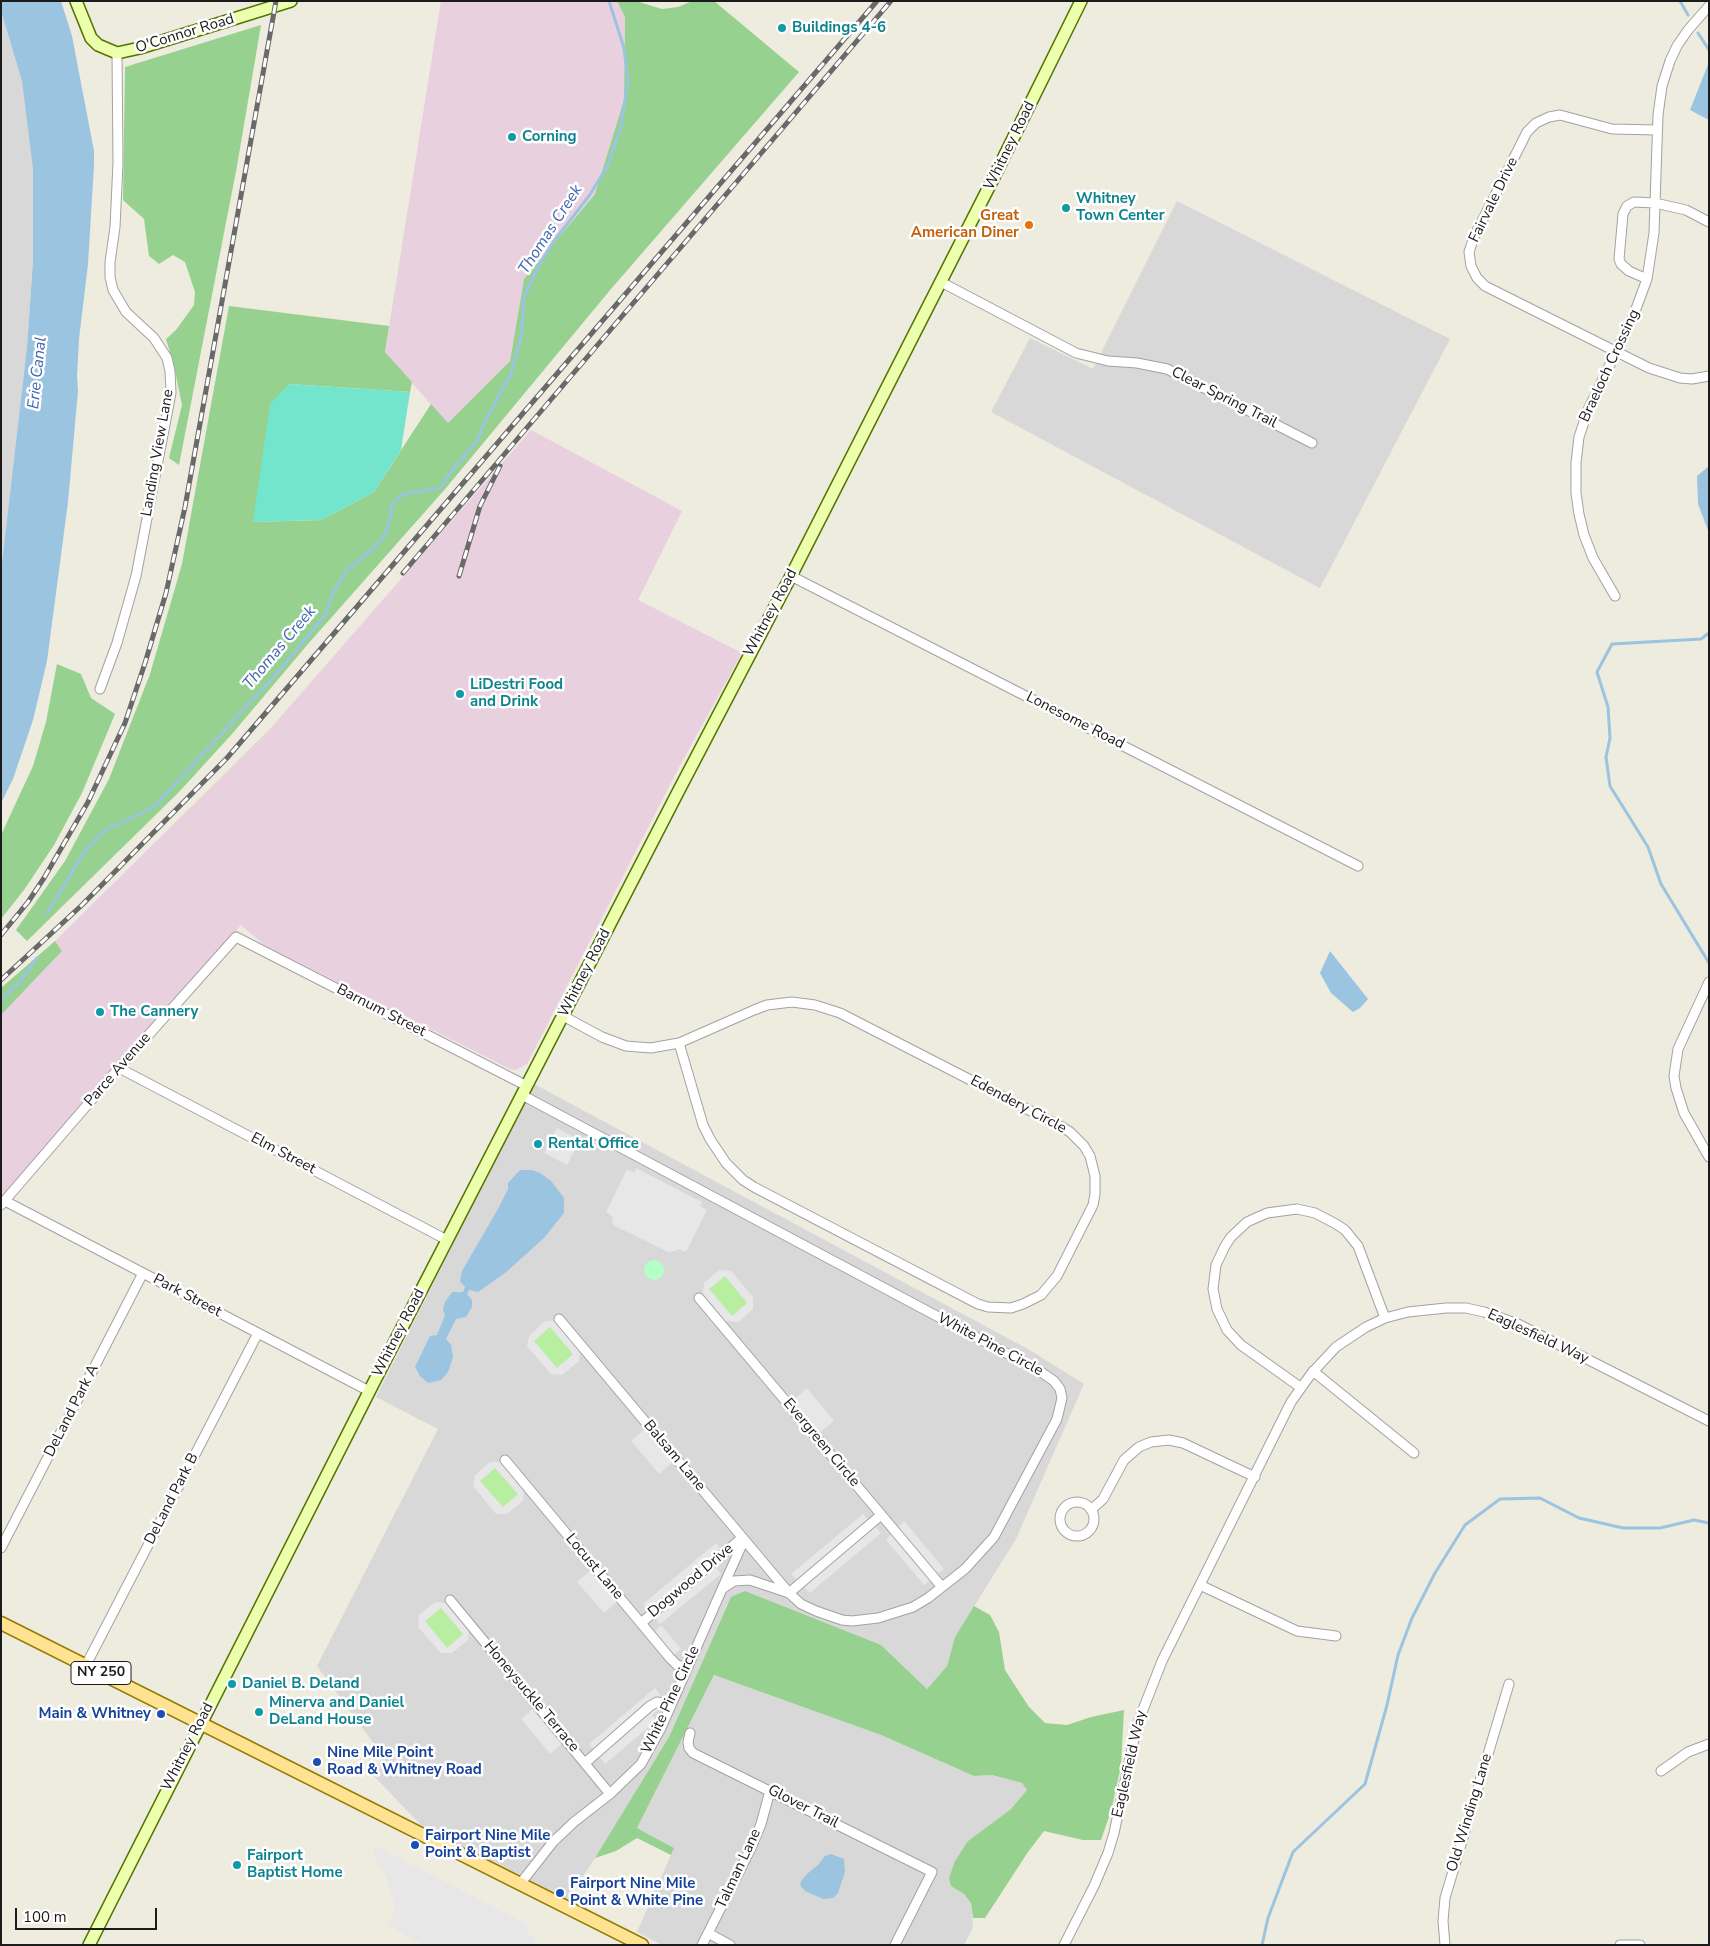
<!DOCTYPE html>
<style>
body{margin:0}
#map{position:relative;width:1710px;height:1946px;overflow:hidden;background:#eeebdf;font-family:"Nunito Sans",sans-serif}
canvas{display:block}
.frame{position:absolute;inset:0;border:2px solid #1b1b1b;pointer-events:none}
.scale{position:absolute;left:15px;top:1908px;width:142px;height:22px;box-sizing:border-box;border:2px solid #1b1b1b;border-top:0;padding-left:6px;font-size:15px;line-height:18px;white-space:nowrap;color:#1b1b1b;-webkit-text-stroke:4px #fff;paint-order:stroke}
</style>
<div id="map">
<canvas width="1710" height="1946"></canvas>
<div class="frame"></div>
<div class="scale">100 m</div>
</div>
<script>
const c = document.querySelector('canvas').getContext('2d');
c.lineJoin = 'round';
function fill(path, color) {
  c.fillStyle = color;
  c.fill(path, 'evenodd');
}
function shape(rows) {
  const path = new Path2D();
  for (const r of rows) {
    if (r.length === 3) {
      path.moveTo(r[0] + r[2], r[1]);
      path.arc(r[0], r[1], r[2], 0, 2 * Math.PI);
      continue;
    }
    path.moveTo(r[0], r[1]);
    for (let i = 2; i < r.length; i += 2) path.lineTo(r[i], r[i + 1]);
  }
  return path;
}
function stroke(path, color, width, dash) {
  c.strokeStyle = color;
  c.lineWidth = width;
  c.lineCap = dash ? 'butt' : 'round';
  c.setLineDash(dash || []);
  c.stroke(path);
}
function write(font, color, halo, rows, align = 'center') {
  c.font = font + ' "Nunito Sans",sans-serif';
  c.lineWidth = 5;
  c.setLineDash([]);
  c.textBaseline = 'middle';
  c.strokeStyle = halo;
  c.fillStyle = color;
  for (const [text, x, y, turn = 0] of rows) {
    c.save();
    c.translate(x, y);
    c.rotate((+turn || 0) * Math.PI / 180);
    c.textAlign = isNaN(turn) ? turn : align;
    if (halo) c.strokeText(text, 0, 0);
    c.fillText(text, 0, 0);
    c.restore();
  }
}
fill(shape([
 [1,11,22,81,33,169,33,261,27,347,1,571],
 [1177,201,1450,339,1320,588,991,412,1030,338,1093,369],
 [534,1084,1028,1349,1084,1384,1016,1539,955,1637,947,1666,927,1689,881,1645,731,1597,669,1737,612,1832,568,1899,421,1825,373,1775,383,1756,317,1666,438,1429,376,1397],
 [714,1675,881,1735,974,1776,992,1775,1022,1783,1027,1790,1011,1809,968,1841,951,1886,964,1894,971,1903,973,1927,964,1945,662,1945,637,1932,674,1848,637,1828]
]), '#d9d8d8');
fill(shape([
 [441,1,617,1,625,17,624,100,595,194,524,279,510,361,448,424,385,352],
 [531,430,682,511,638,600,742,653,677,771,527,1064,516,1070,510,1069,264,945,241,925,1,1197,1,1015,62,951,55,941,270,729]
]), '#e8d0df');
fill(shape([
 [725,1276,747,1303,732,1316,709,1289],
 [550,1327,574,1354,557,1369,534,1341],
 [495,1468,518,1495,503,1507,480,1481],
 [441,1608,463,1634,447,1648,425,1621]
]), '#b8ee9f');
fill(shape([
 [617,1,636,1,662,9,678,7,692,1,714,1,799,72,611,289,446,488,308,644,232,734,179,792,27,941,16,930,65,861,109,779,150,674,182,564,229,306,389,326,385,352,412,382,410,392,289,384,253,522,321,520,374,492,431,404,448,423,510,361,524,279,595,194,624,100,625,17],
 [261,25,237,166,179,465,169,458,182,405,174,366,166,339,176,330,194,305,195,292,185,262,173,255,159,264,149,256,144,219,123,200,125,67],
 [57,664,81,674,91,698,115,714,82,793,54,845,24,890,1,919,1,835,33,766,46,722],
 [55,941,62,951,1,1015,1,988],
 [745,1591,881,1645,927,1689,947,1666,955,1637,974,1606,990,1615,999,1632,1005,1670,1029,1707,1045,1723,1067,1725,1091,1717,1124,1710,1121,1766,1111,1811,1101,1840,1083,1840,1044,1831,1028,1852,985,1918,973,1918,971,1903,964,1894,951,1886,949,1878,955,1861,968,1841,1011,1809,1027,1790,1022,1783,992,1775,974,1776,881,1735,714,1675,637,1828,674,1848,671,1855,637,1838,616,1851,595,1858,669,1737,731,1597]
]), '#97d18f');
fill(shape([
 [654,1270,10]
]), '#b5fec8');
fill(shape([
 [289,384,410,392,401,450,374,492,321,520,253,522,270,404]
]), '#74e5cd');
fill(shape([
 [557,1128,580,1140,567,1165,544,1153],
 [636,1168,702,1202,700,1206,707,1210,686,1252,679,1249,675,1251,668,1252,613,1225,612,1216,606,1212,627,1169,634,1173],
 [719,1270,731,1271,753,1297,753,1309,738,1322,726,1321,703,1294,704,1283],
 [725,1276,747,1303,732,1316,709,1289],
 [545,1321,556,1321,580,1349,579,1361,562,1375,551,1374,527,1346,529,1336],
 [550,1327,573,1354,557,1368,534,1341],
 [807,1388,834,1421,818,1434,791,1402],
 [646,1428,674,1461,659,1474,631,1441],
 [490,1462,502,1462,524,1488,523,1501,507,1514,496,1514,473,1486,475,1475],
 [495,1468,518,1494,503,1507,480,1481],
 [863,1514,881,1533,810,1593,791,1574],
 [904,1521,944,1569,924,1585,886,1540],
 [716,1543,721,1550,724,1560,716,1568,721,1574,660,1624,643,1604],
 [592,1569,618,1601,604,1613,577,1582],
 [435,1602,447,1603,469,1629,468,1640,452,1653,441,1653,418,1627,419,1615],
 [441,1608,463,1634,447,1648,425,1621],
 [661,1625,681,1649,674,1655,655,1631],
 [655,1688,660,1694,659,1709,652,1715,656,1721,605,1764,589,1744],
 [535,1707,564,1742,550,1754,521,1719],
 [376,1846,530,1926,527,1933,535,1938,531,1945,424,1945,387,1925,396,1908,386,1876,372,1853]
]), '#e7e7e7');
fill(shape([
 [1,1,61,1,72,36,94,151,94,165,88,264,79,339,77,376,78,391,68,502,47,661,33,720,13,779,1,803,1,571,27,347,33,261,33,169,22,81,1,11],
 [1709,62,1709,120,1690,110],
 [1709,466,1709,533,1698,504,1697,476],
 [1330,951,1368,999,1360,1008,1353,1012,1331,993,1320,973],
 [520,1170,532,1170,540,1173,551,1181,564,1198,564,1213,544,1238,505,1273,478,1292,469,1290,467,1294,472,1300,472,1307,466,1317,456,1319,446,1339,451,1345,453,1357,448,1372,441,1380,428,1383,420,1376,415,1367,430,1336,437,1335,445,1315,443,1310,445,1302,452,1292,463,1292,465,1287,460,1281,462,1271,498,1209,508,1189,508,1183],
 [831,1854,844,1859,845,1872,838,1893,833,1898,823,1899,805,1891,800,1885,801,1881,807,1874,818,1865,825,1856]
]), '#9ac4e0');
stroke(shape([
 [1680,1,1688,15],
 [1698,33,1709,50],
 [1709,633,1701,639,1612,644,1597,672,1608,707,1610,738,1606,757,1610,786,1648,847,1661,884,1709,963],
 [47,913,85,851,105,830,154,807,277,673,326,614,331,597,346,571,374,548,384,536,390,520,392,504,403,494,440,488,451,472,478,439,487,417,511,374,522,333,524,297,539,265,554,241,589,196,607,167,621,126,628,81,624,48,609,1],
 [1,999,19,983,37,958],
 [1262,1945,1268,1918,1293,1852,1365,1784,1387,1705,1398,1655,1412,1618,1435,1573,1465,1525,1500,1499,1540,1498,1579,1518,1623,1528,1660,1528,1694,1520,1709,1523]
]), '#9ac4e0', 3);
const street = shape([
 [1657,130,1612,129,1560,115,1549,117,1536,123,1527,132,1474,237,1469,252,1471,266,1477,278,1485,286,1649,368,1680,378,1692,379,1709,376],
 [1647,279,1629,271,1621,264,1619,259,1623,214,1627,206,1634,202,1655,203,1686,210,1709,222],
 [941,282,1076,353,1108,361,1137,363,1167,369,1312,443],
 [791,576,1358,866],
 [1615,596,1593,558,1584,535,1579,514,1576,493,1576,463,1579,437,1588,410,1633,317,1647,279,1654,233,1658,115,1662,86,1670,61,1677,46,1688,30,1709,6],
 [100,689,117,643,136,576,171,393,170,371,167,358,154,338,126,312,113,290,110,277,110,262,115,227,118,163,117,53],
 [1709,982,1678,1049,1674,1076,1676,1088,1684,1113,1709,1157],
 [792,1002,815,1005,840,1013,1062,1127,1070,1132,1084,1146,1090,1156,1095,1176,1095,1194,1093,1205,1057,1276,1041,1295,1023,1304,1011,1308,988,1307,978,1304,754,1187,743,1180,726,1163,710,1139,703,1125,679,1043,754,1010,767,1005,792,1002],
 [563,1016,602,1037,626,1046,651,1048,679,1043],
 [119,1068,447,1240],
 [5,1201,369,1391],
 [1,1205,119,1068,236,937,527,1086],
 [699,1298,942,1587],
 [559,1319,789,1593,881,1515],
 [1313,1371,1414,1453],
 [1300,1387,1241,1345,1227,1330,1217,1309,1213,1289,1216,1265,1225,1246,1231,1237,1247,1222,1267,1213,1297,1209,1315,1213,1336,1224,1345,1230,1358,1246,1385,1318],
 [505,1460,670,1658,677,1665,687,1668],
 [1077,1519,17],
 [1091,1510,1103,1499,1124,1460,1139,1447,1151,1442,1169,1440,1183,1443,1255,1477],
 [1,1548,143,1273],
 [1200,1585,1297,1631,1336,1636],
 [722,1589,744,1540],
 [450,1600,610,1794],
 [641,1623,742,1538],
 [86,1665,258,1333],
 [690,1733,688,1742,689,1748,693,1753,932,1872,895,1945],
 [585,1763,650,1706,657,1702,671,1705],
 [1661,1771,1688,1752,1709,1744],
 [520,1884,553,1842,574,1822,610,1794,641,1764,661,1728,722,1589,734,1581,750,1580,789,1593,801,1604,816,1611,842,1620,852,1621,878,1618,913,1607,928,1598,965,1569,994,1537,1057,1419,1062,1398,1060,1389,1054,1381,1038,1370,522,1095],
 [708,1933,730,1945],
 [702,1945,751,1848,761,1824,770,1791],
 [1064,1945,1094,1886,1108,1853,1114,1833,1137,1725,1162,1661,1291,1402,1311,1374,1336,1347,1366,1327,1385,1318,1408,1312,1446,1308,1466,1308,1484,1312,1518,1324,1709,1421],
 [1445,1945,1443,1921,1445,1898,1509,1684],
 [1620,1945,1640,1945]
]);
const secondary = shape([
 [76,1,91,38,98,45,117,53,140,48,291,1],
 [89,1945,373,1384,678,792,791,576,994,177,1081,1]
]);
const primary = shape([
 [1,1623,642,1945]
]);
stroke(street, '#a2a2a2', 11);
stroke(secondary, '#537400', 14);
stroke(primary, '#927b00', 15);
stroke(street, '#fff', 9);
stroke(secondary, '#ecffac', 11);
stroke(primary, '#ffe393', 12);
const rail = shape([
 [403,573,891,1],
 [459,576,480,506,500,466],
 [1,935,28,902,44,878,88,802,125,723,145,663,166,593,185,507,276,1],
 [1,980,82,905,227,758,877,1]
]);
stroke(rail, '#696969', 5);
stroke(rail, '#fff', 3, [9]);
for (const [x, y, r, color] of [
 [782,28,5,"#0f9aa8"],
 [512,137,5,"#0f9aa8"],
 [1066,208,5,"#0f9aa8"],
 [1029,225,5,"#e8710a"],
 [460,694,5,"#0f9aa8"],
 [100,1012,5,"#0f9aa8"],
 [538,1144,5,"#0f9aa8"],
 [232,1684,5,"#0f9aa8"],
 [259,1712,5,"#0f9aa8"],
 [161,1714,5,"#1a4fb4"],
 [317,1762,5,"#1a4fb4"],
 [415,1845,5,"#1a4fb4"],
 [237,1865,5,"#0f9aa8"],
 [560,1893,5,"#1a4fb4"]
]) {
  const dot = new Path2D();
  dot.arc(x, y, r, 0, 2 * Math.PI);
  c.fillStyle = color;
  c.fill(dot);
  stroke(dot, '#fff', 2);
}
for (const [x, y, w] of [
 [101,1673,60]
]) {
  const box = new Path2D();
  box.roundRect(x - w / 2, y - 11.5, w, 23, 4);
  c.fillStyle = '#fff';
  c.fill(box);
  stroke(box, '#1b1b1b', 1);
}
write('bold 14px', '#1b1b1b', null, [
 ["NY 250",101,1673]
]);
write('bold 15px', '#0d838f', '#fff', [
 ["Buildings 4-6",792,28],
 ["Corning",522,137],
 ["Whitney",1076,199],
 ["Town Center",1076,216],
 ["LiDestri Food",470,685],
 ["and Drink",470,702],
 ["The Cannery",110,1012],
 ["Rental Office",548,1144],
 ["Daniel B. Deland",242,1684],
 ["Minerva and Daniel",269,1703],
 ["DeLand House",269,1720],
 ["Fairport",247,1856],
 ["Baptist Home",247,1873]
], 'left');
write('15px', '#1b1b1b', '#fff', [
 ["O'Connor Road",185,34,-17],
 ["Whitney Road",1010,146,-64],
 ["Fairvale Drive",1494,200,-64],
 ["Braeloch Crossing",1610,366,-65],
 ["Clear Spring Trail",1224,398,27],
 ["Landing View Lane",158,453,-80],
 ["Whitney Road",771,613,-62],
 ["Lonesome Road",1075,721,27],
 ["Whitney Road",585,973,-63],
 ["Barnum Street",381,1011,27],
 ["Parce Avenue",118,1070,-49],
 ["Edendery Circle",1018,1105,28],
 ["Elm Street",283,1154,28],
 ["Park Street",187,1296,28],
 ["Whitney Road",399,1333,-63],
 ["Eaglesfield Way",1538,1337,25],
 ["White Pine Circle",990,1345,28],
 ["DeLand Park A",72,1411,-63],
 ["Evergreen Circle",821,1443,50],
 ["Balsam Lane",674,1456,50],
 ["DeLand Park B",172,1499,-63],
 ["Locust Lane",594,1567,50],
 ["Dogwood Drive",691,1581,-40],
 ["Honeysuckle Terrace",531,1697,50],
 ["White Pine Circle",671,1700,-65],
 ["Whitney Road",188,1747,-63],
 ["Eaglesfield Way",1130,1764,-77],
 ["Glover Trail",803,1807,27],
 ["Old Winding Lane",1470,1813,-73],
 ["Talman Lane",739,1869,-65]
]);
write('bold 15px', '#c56008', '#fff', [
 ["Great",1019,216],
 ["American Diner",1019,233]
], 'right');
write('bold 15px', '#164399', '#fff', [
 ["Main & Whitney",151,1714,"right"],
 ["Nine Mile Point",327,1753],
 ["Road & Whitney Road",327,1770],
 ["Fairport Nine Mile",425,1836],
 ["Point & Baptist",425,1853],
 ["Fairport Nine Mile",570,1884],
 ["Point & White Pine",570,1901]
], 'left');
write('italic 16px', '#4065b2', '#fff', [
 ["Thomas Creek",551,230,-57],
 ["Erie Canal",38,373,-84],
 ["Thomas Creek",280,648,-50]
]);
</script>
